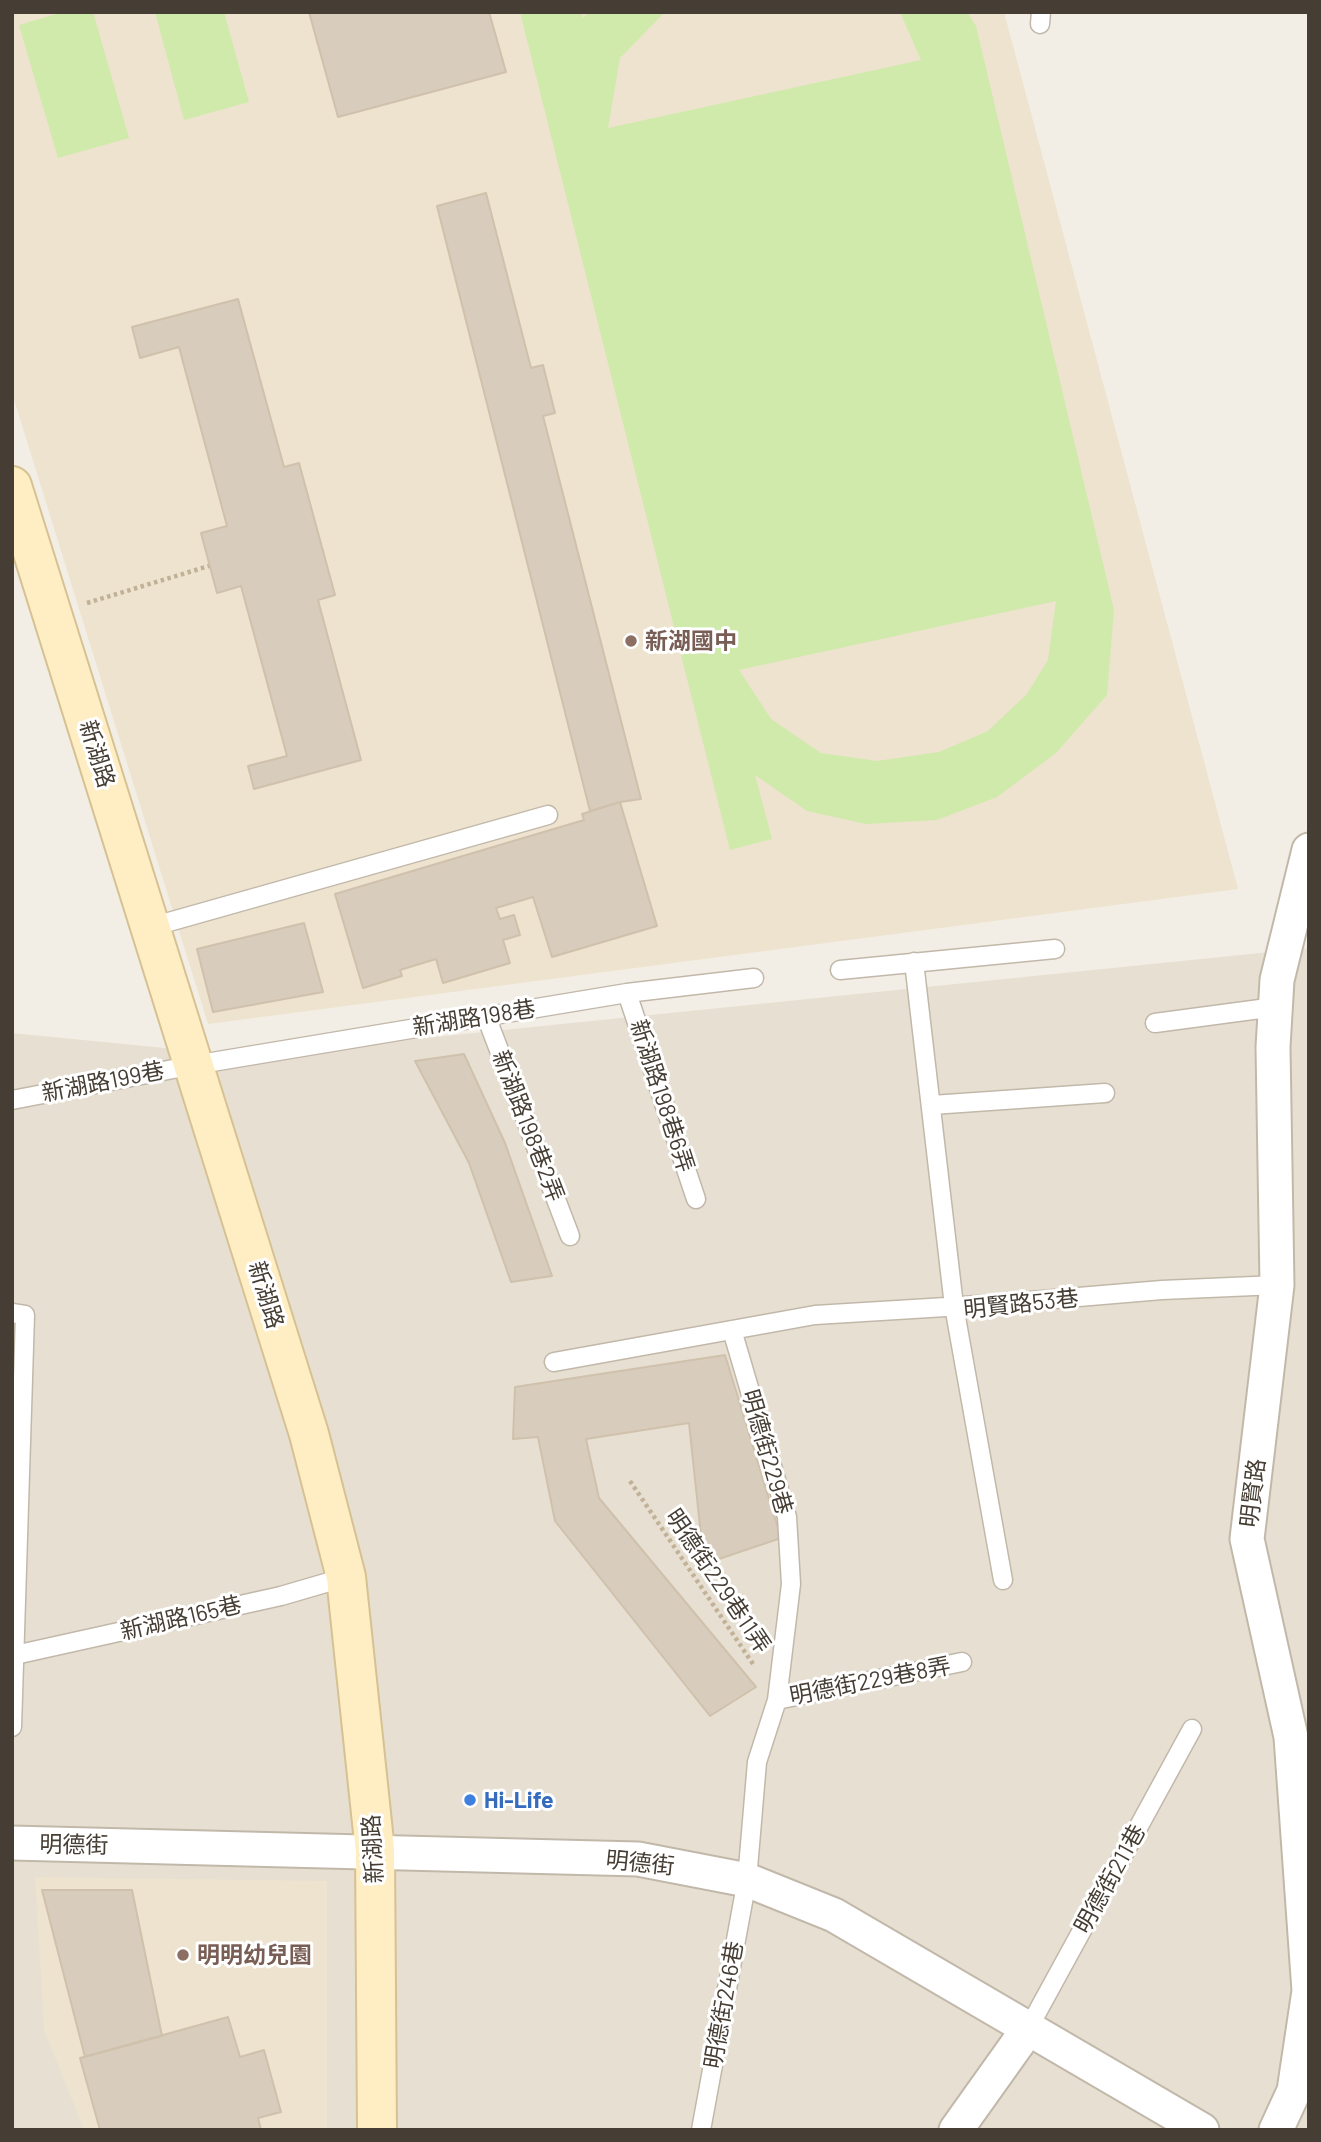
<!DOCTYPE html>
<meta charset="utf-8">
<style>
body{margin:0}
#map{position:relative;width:1321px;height:2142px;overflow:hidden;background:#f3eee5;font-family:Barlow,sans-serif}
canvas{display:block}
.frame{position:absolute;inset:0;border:14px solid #463e34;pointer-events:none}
</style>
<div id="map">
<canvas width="1321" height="2142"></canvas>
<div class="frame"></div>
</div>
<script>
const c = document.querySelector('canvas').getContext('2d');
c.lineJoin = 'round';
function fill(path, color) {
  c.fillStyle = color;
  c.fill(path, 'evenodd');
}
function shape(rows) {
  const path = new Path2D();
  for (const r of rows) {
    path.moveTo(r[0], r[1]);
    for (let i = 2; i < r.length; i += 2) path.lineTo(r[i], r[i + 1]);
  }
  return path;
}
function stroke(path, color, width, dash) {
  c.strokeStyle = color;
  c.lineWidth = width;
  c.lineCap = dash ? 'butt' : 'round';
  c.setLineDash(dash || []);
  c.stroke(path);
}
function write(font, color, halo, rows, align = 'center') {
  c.font = font + ' Barlow,"Noto Sans TC",sans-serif';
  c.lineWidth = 6;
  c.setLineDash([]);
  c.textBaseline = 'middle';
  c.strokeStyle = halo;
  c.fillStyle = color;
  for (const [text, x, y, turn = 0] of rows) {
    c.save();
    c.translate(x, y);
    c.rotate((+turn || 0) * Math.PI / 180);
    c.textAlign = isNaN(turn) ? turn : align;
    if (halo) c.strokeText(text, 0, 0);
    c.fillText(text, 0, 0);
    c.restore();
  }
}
fill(shape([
 [1309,948,1309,2130,12,2130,12,1033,247,1056]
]), '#e7e0d2');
fill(shape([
 [12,12,1004,12,1238,889,208,1024,12,393],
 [35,1877,327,1881,327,2130,84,2130,44,2030]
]), '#ede3ce');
fill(shape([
 [63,12,93,12,129,138,58,158,19,25],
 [155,12,224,12,249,102,184,120],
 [520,12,581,12,583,18,589,12,665,12,620,58,608,128,921,60,900,12,967,12,976,26,1114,610,1107,695,1056,753,997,797,937,820,866,824,807,811,755,775,772,839,730,850],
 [1056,601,1048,660,1027,694,988,731,939,752,877,761,821,753,771,719,739,670]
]), '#d0eaab');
const building = shape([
 [309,12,489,12,506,72,338,117,309,12],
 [486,193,531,368,543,365,555,413,543,416,641,799,620,802,590,811,437,206,486,193],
 [238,299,284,467,299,463,335,595,318,600,361,760,254,789,248,766,287,756,241,586,217,593,201,533,227,526,179,347,140,358,132,327,238,299],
 [620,802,657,926,552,957,533,897,496,908,500,919,514,915,520,935,503,940,510,963,443,983,436,959,400,970,402,976,363,988,335,894,584,820,582,814,620,802],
 [304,923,323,992,213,1012,197,949,304,923],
 [464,1054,505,1143,552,1276,511,1282,469,1163,415,1061,464,1054],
 [725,1355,781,1538,704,1564,689,1423,586,1439,599,1498,756,1687,710,1716,555,1521,538,1437,513,1439,515,1387,725,1355],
 [42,1890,132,1890,162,2036,85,2057,42,1890],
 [228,2017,240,2057,264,2050,281,2112,258,2118,261,2130,100,2130,80,2058,228,2017]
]);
fill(building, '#d8ccbc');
stroke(building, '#d0c1ac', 2);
const lane = shape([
 [1040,24,1041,12],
 [151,927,548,815],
 [914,962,954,1306,1003,1580],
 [840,970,1055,949],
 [627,993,696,1199],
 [486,1016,570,1236],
 [1155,1023,1275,1007],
 [12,1100,194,1065,627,993,754,978],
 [932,1105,1105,1093],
 [12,1313,25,1315,12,1727],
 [554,1362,815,1315,995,1304,1162,1290,1277,1285],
 [15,1655,281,1596,346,1577],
 [777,1700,962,1662],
 [1028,2029,1192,1729],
 [701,2130,747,1880,757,1762,777,1700,791,1584,787,1517,732,1330]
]);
const street = shape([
 [12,1843,638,1859,747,1880,834,1915,1202,2130],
 [956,2130,1028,2029],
 [1276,2130,1294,2091,1309,1991,1291,1737,1247,1539,1277,1285,1273,1047,1277,980,1309,850]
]);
const secondary = shape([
 [12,486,309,1434,346,1577,375,1851,377,2130]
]);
stroke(lane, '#c2b8aa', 21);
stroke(street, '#c2b8aa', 37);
stroke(secondary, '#d6c192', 42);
stroke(shape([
 [87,603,209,566],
 [630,1481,755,1667]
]), '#c1b197', 4.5, [3.5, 3.5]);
stroke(lane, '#fff', 18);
stroke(street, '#fff', 33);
stroke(secondary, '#ffeec3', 38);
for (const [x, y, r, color] of [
 [631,641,7,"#8d6e63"],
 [470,1800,7,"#3f7fe0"],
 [183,1955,7,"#8d6e63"]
]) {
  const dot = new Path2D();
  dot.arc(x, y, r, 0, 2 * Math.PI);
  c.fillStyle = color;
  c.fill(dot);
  stroke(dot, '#fff', 2.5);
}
write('bold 23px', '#785e54', '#fff', [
 ["新湖國中",645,641],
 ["明明幼兒園",197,1955]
], 'left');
write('23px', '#463e34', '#fff', [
 ["新湖路",97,754,73],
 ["新湖路198巷",474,1018,-9],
 ["新湖路199巷",103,1082,-11],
 ["新湖路198巷6弄",662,1096,72],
 ["新湖路198巷2弄",528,1126,69],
 ["新湖路",266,1295,73],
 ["明賢路53巷",1021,1304,-6],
 ["明德街229巷",767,1452,74],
 ["明賢路",1253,1493,-83],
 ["明德街229巷11弄",718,1581,56],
 ["新湖路165巷",181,1618,-13],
 ["明德街229巷8弄",870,1681,-11],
 ["明德街",74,1845,1],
 ["新湖路",373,1849,-93],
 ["明德街",640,1863,6],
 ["明德街211巷",1110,1879,-61],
 ["明德街246巷",724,2005,-80]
]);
write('bold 23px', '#366cbe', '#fff', [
 ["Hi-Life",484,1800]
], 'left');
</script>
